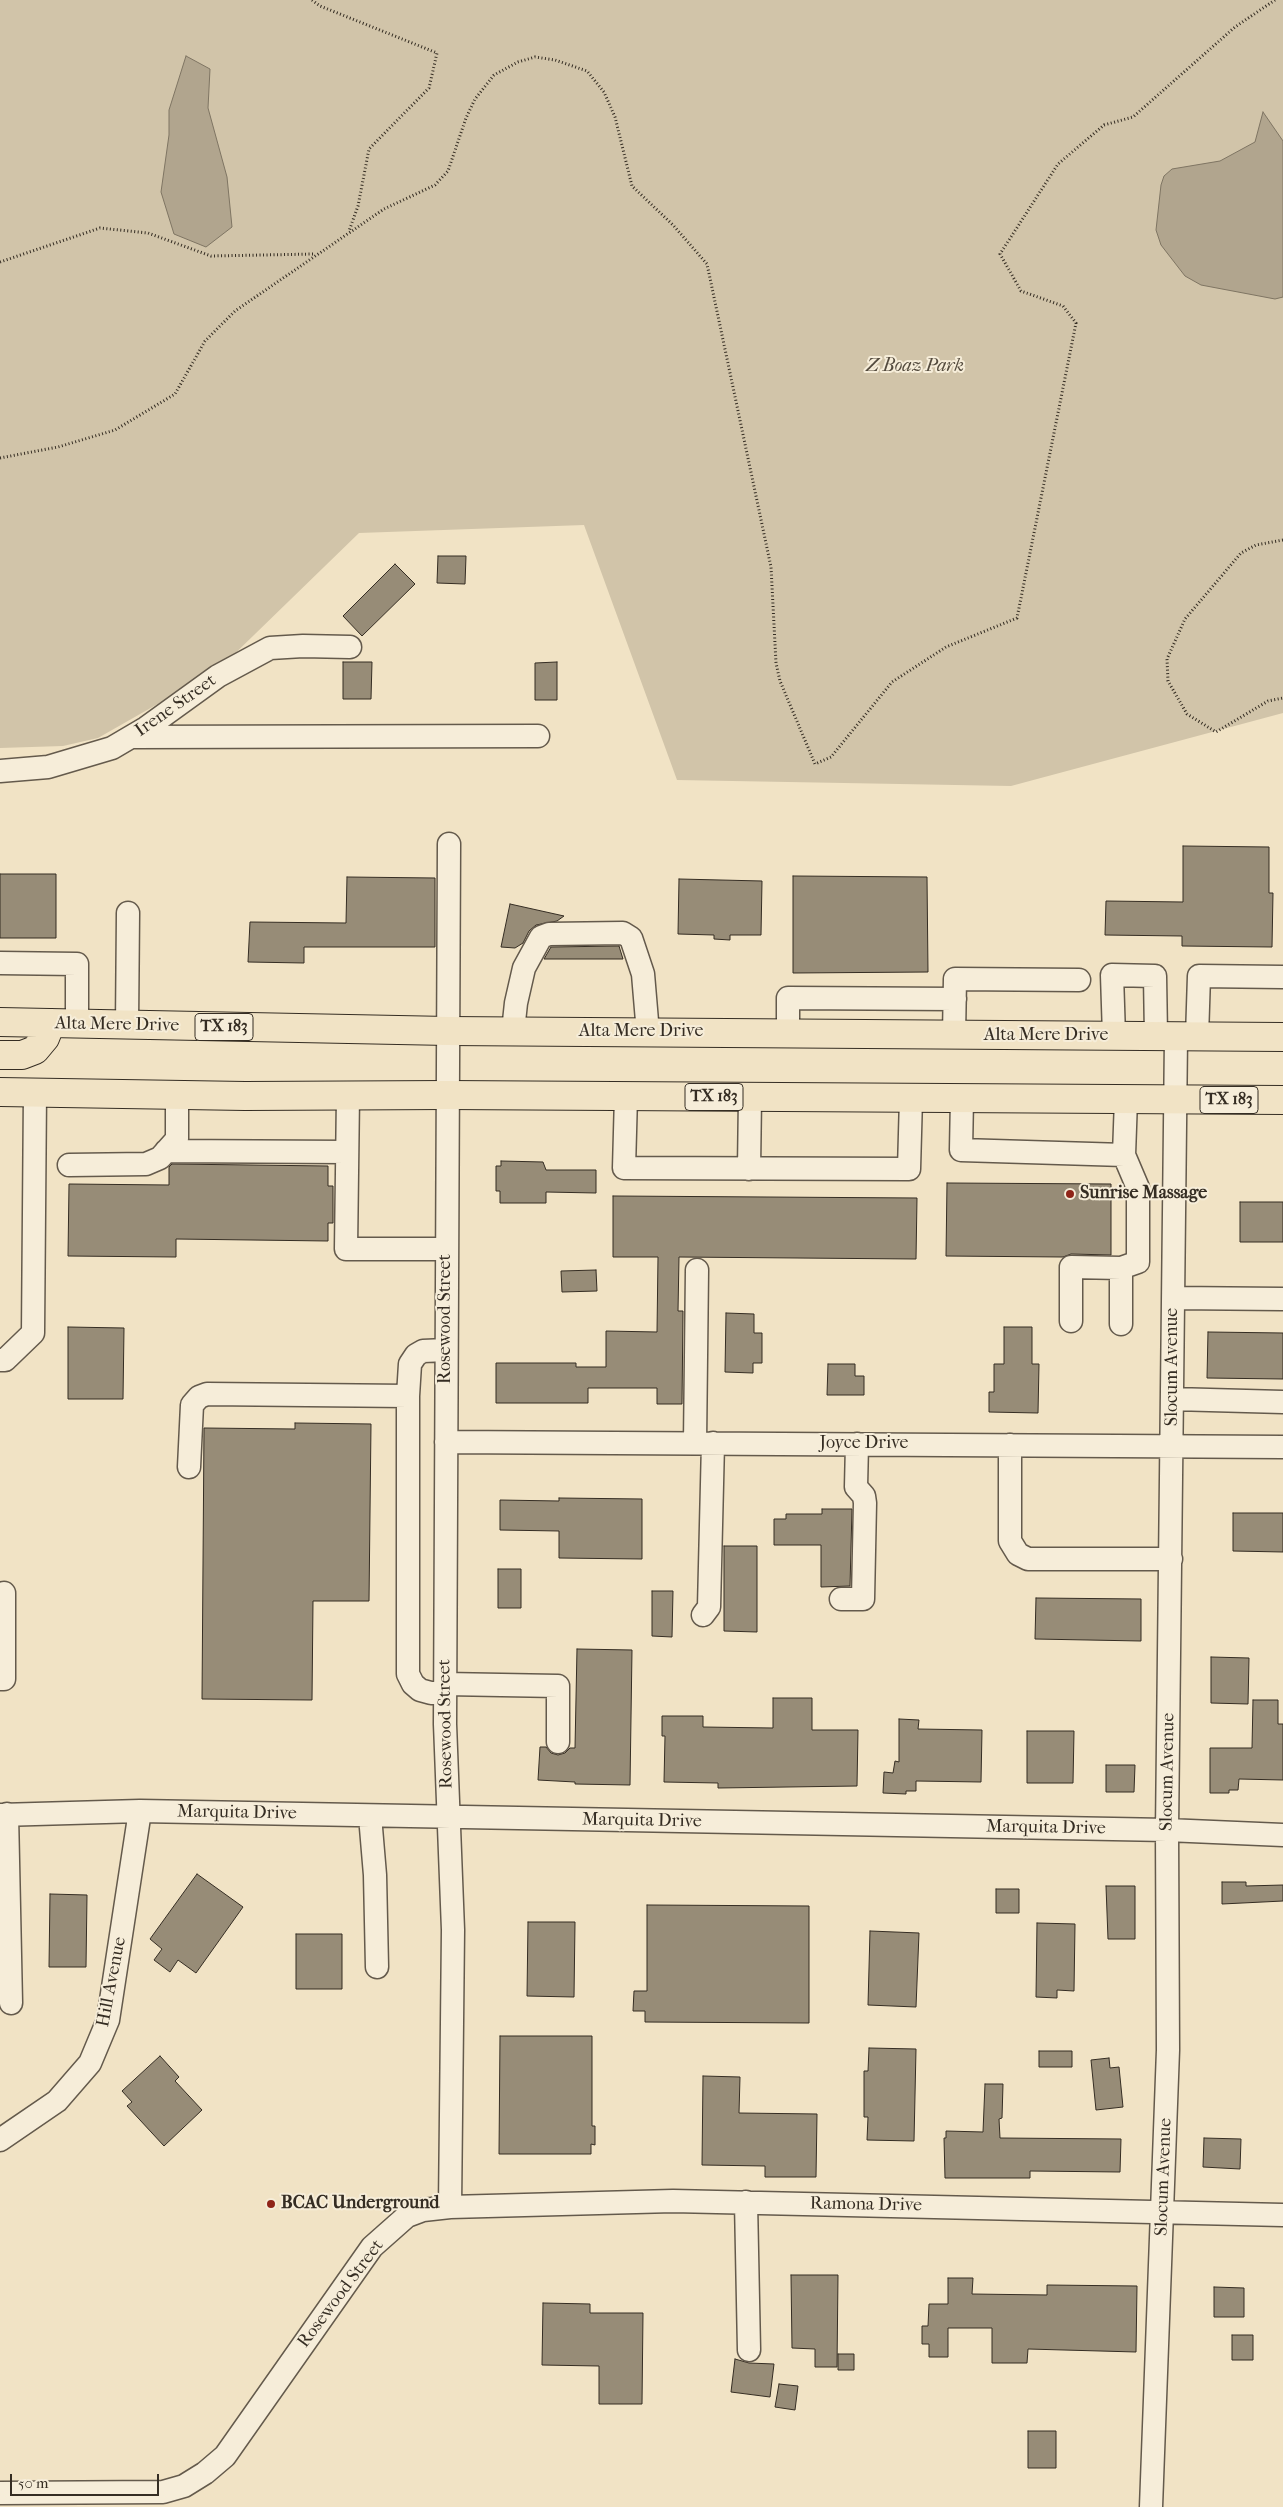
<!DOCTYPE html>
<style>
body{margin:0}
#map{position:relative;width:1283px;height:2507px;overflow:hidden;background:#f1e3c5;font-family:"IM FELL French Canon",serif}
canvas{display:block}
.scale{position:absolute;left:10px;top:2474px;width:149px;height:22px;box-sizing:border-box;border:2px solid #352d23;border-top:0;padding-left:6px;font-size:15px;line-height:18px;white-space:nowrap;color:#352d23;-webkit-text-stroke:4px #f6edd9;paint-order:stroke}
</style>
<div id="map">
<canvas width="1283" height="2507"></canvas>
<div class="scale">50 m</div>
</div>
<script>
const c = document.querySelector('canvas').getContext('2d');
c.lineJoin = 'round';
function fill(path, color) {
  c.fillStyle = color;
  c.fill(path, 'evenodd');
}
function shape(rows) {
  const path = new Path2D();
  for (const r of rows) {
    path.moveTo(r[0], r[1]);
    for (let i = 2; i < r.length; i += 2) path.lineTo(r[i], r[i + 1]);
  }
  return path;
}
function stroke(path, color, width, dash) {
  c.strokeStyle = color;
  c.lineWidth = width;
  c.lineCap = dash ? 'butt' : 'round';
  c.setLineDash(dash || []);
  c.stroke(path);
}
function write(font, color, halo, rows, align = 'center') {
  c.font = font + ' "IM FELL French Canon",serif';
  c.lineWidth = 4;
  c.setLineDash([]);
  c.textBaseline = 'middle';
  c.strokeStyle = halo;
  c.fillStyle = color;
  for (const [text, x, y, turn = 0] of rows) {
    c.save();
    c.translate(x, y);
    c.rotate((+turn || 0) * Math.PI / 180);
    c.textAlign = isNaN(turn) ? turn : align;
    if (halo) c.strokeText(text, 0, 0);
    c.fillText(text, 0, 0);
    c.restore();
  }
}
fill(shape([
 [0,0,1283,0,1283,713,1011,786,677,780,584,525,359,533,219,669,98,738,63,746,0,748]
]), '#d1c4a9');
const water = shape([
 [186,56,210,69,208,108,227,177,232,227,206,247,174,234,161,192,169,135,169,110,186,56],
 [1263,112,1283,141,1283,297,1275,299,1201,285,1185,276,1161,245,1156,230,1161,185,1164,176,1172,169,1220,161,1255,142,1263,112]
]);
fill(water, '#b1a58e');
stroke(water, '#7f7563', 1);
const building = shape([
 [438,556,466,556,465,584,437,583,438,556],
 [395,564,415,584,362,636,343,616,395,564],
 [343,662,372,662,371,699,343,699,343,662],
 [557,662,557,700,535,700,535,663,557,662],
 [1183,846,1269,847,1269,893,1273,893,1272,947,1182,946,1182,936,1105,935,1106,901,1183,902,1183,846],
 [0,874,56,874,56,938,0,938,0,874],
 [793,876,927,877,928,972,793,973,793,876],
 [347,877,435,878,435,947,304,947,304,963,248,962,250,922,346,923,347,877],
 [679,879,762,881,761,935,730,935,730,940,714,939,714,935,678,934,679,879],
 [510,904,564,916,557,921,536,925,529,931,523,943,515,948,501,947,510,904],
 [619,946,623,959,544,959,551,947,619,946],
 [501,1161,543,1162,546,1170,596,1170,596,1193,546,1192,546,1203,500,1203,500,1191,496,1191,496,1166,501,1166,501,1161],
 [172,1164,328,1166,328,1186,333,1186,333,1223,328,1223,328,1241,176,1239,176,1257,68,1256,69,1184,169,1185,169,1167,172,1164],
 [947,1183,1111,1184,1111,1255,1071,1254,1063,1257,946,1256,947,1183],
 [613,1196,917,1198,916,1259,679,1257,678,1311,683,1311,682,1404,657,1404,657,1388,588,1388,588,1403,496,1403,496,1363,576,1363,576,1367,606,1367,606,1331,657,1332,658,1257,613,1257,613,1196],
 [1240,1202,1283,1202,1283,1242,1240,1242,1240,1202],
 [596,1270,597,1291,562,1292,561,1271,596,1270],
 [726,1313,754,1314,754,1333,762,1333,762,1363,753,1363,753,1373,725,1372,726,1313],
 [68,1327,124,1328,123,1399,68,1399,68,1327],
 [1004,1327,1032,1327,1032,1364,1039,1364,1038,1413,989,1412,989,1392,994,1392,994,1364,1004,1364,1004,1327],
 [1208,1332,1283,1333,1283,1379,1207,1378,1208,1332],
 [828,1364,855,1364,855,1376,864,1376,864,1395,827,1395,828,1364],
 [295,1423,371,1424,369,1601,313,1601,312,1700,202,1699,204,1428,295,1429,295,1423],
 [559,1498,642,1499,642,1559,559,1558,559,1531,500,1530,500,1500,559,1501,559,1498],
 [822,1509,852,1509,850,1586,821,1587,821,1545,774,1545,774,1519,786,1519,786,1514,822,1514,822,1509],
 [1233,1513,1283,1513,1283,1552,1233,1551,1233,1513],
 [724,1546,757,1546,757,1632,724,1631,724,1546],
 [498,1569,521,1569,521,1608,498,1608,498,1569],
 [652,1591,673,1591,672,1637,652,1636,652,1591],
 [1036,1598,1141,1599,1141,1641,1035,1639,1036,1598],
 [577,1649,632,1650,630,1785,575,1784,575,1782,538,1780,540,1747,546,1747,551,1753,558,1755,565,1753,570,1748,575,1748,577,1649],
 [1211,1657,1249,1658,1248,1704,1211,1703,1211,1657],
 [773,1698,812,1698,812,1730,858,1730,857,1786,718,1788,718,1783,664,1782,665,1736,662,1736,662,1716,703,1716,703,1727,773,1728,773,1698],
 [1253,1700,1278,1700,1278,1724,1283,1724,1283,1780,1239,1779,1238,1790,1229,1790,1229,1793,1210,1793,1210,1748,1252,1748,1253,1700],
 [899,1719,919,1720,918,1729,982,1730,981,1782,916,1781,916,1791,906,1791,906,1794,883,1793,884,1772,893,1773,895,1761,899,1762,899,1719],
 [1027,1731,1074,1731,1073,1783,1027,1783,1027,1731],
 [1106,1765,1135,1765,1134,1792,1106,1792,1106,1765],
 [197,1874,243,1907,196,1973,178,1960,170,1972,154,1960,162,1949,150,1939,197,1874],
 [1222,1882,1246,1882,1246,1886,1283,1885,1283,1901,1222,1904,1222,1882],
 [1106,1886,1135,1886,1135,1939,1108,1939,1106,1886],
 [996,1889,1019,1889,1019,1913,996,1913,996,1889],
 [50,1894,87,1895,86,1967,49,1967,50,1894],
 [647,1905,809,1906,809,2023,645,2022,645,2011,633,2011,634,1991,647,1991,647,1905],
 [528,1922,575,1922,574,1997,527,1996,528,1922],
 [1037,1923,1075,1924,1074,1991,1057,1990,1057,1998,1036,1997,1037,1923],
 [870,1931,919,1933,916,2007,868,2005,870,1931],
 [296,1934,342,1934,342,1989,296,1989,296,1934],
 [500,2036,592,2036,592,2126,595,2126,595,2145,591,2144,591,2154,499,2154,500,2036],
 [869,2048,916,2049,914,2141,867,2140,868,2117,864,2117,864,2071,868,2071,869,2048],
 [1039,2051,1072,2051,1072,2067,1039,2067,1039,2051],
 [160,2056,179,2077,175,2081,202,2110,164,2146,127,2106,132,2102,122,2091,160,2056],
 [1109,2058,1110,2068,1119,2067,1123,2107,1096,2110,1091,2060,1109,2058],
 [703,2076,740,2077,739,2113,817,2114,816,2177,765,2177,765,2166,702,2165,703,2076],
 [985,2084,1003,2084,1002,2118,999,2119,1000,2138,1121,2139,1120,2172,1030,2171,1030,2178,945,2178,944,2138,946,2138,946,2131,983,2132,985,2084],
 [1204,2138,1241,2139,1240,2169,1203,2167,1204,2138],
 [791,2275,838,2275,837,2367,815,2367,815,2349,792,2348,791,2275],
 [948,2278,973,2278,972,2294,1047,2295,1047,2285,1137,2286,1136,2352,1028,2349,1027,2363,992,2363,992,2328,948,2328,948,2357,929,2357,929,2344,922,2344,922,2326,928,2326,929,2304,948,2304,948,2278],
 [1214,2287,1244,2288,1244,2317,1214,2317,1214,2287],
 [543,2303,590,2304,590,2313,643,2313,642,2404,599,2404,599,2366,542,2365,543,2303],
 [1232,2335,1253,2335,1253,2360,1232,2360,1232,2335],
 [838,2354,854,2354,854,2370,838,2370,838,2354],
 [735,2359,749,2363,774,2364,770,2397,731,2392,735,2359],
 [779,2384,798,2386,795,2410,775,2407,779,2384],
 [1028,2431,1056,2431,1056,2468,1028,2468,1028,2431]
]);
fill(building, '#978c77');
stroke(building, '#352d23', 1);
const minor = shape([
 [132,737,538,736],
 [0,771,48,767,112,748,146,728,218,676,270,648,303,646,350,647],
 [449,844,445,1724,453,1930,450,2207],
 [0,963,77,964,77,1024],
 [127,1025,128,913],
 [513,1031,516,1003,524,968,541,937,549,934,623,933,631,938,643,974,648,1033],
 [788,1034,788,998,955,999],
 [954,1035,955,979,1079,980],
 [1114,1036,1112,975,1155,976,1156,1036],
 [1197,1037,1199,976,1283,977],
 [348,1095,346,1249,447,1249],
 [626,1096,624,1168,909,1169,911,1098],
 [962,1098,961,1150,1124,1155,1126,1099],
 [166,1151,347,1152],
 [69,1165,146,1164,160,1158,177,1139,177,1095],
 [749,1169,750,1097],
 [1121,1268,1121,1324],
 [1174,1298,1283,1299],
 [1071,1321,1071,1267,1121,1268,1138,1262,1138,1188,1124,1155],
 [0,1360,5,1360,33,1333,35,1092],
 [1173,1399,1283,1402],
 [446,1442,1283,1447],
 [695,1443,697,1270],
 [1010,1445,1010,1541,1018,1554,1028,1559,1171,1559],
 [189,1467,192,1405,199,1397,207,1394,408,1396],
 [841,1599,863,1599,865,1503,864,1496,856,1487,857,1444],
 [703,1615,709,1607,713,1443],
 [0,1679,4,1679,4,1593],
 [445,1684,558,1686,558,1742],
 [445,1693,431,1693,420,1690,413,1684,408,1674,408,1396,410,1364,416,1355,423,1351,446,1350],
 [7,1814,11,2003],
 [0,1815,140,1811,1167,1830,1283,1835],
 [370,1816,375,1875,377,1967],
 [0,2140,57,2101,90,2063,108,2020,140,1811],
 [746,2202,749,2350],
 [0,2493,163,2492,184,2486,205,2473,225,2456,372,2247,407,2216,423,2210,450,2207,673,2201,1283,2215],
 [1151,2507,1168,2050,1167,1830,1176,1037]
]);
const major = shape([
 [0,1022,448,1031,1283,1037],
 [0,1055,22,1055,35,1050,45,1038,51,1023],
 [0,1092,245,1096,447,1095,1283,1100]
]);
stroke(minor, '#645a4c', 25);
stroke(major, '#352d23', 30);
stroke(shape([
 [312,0,320,6,437,53,429,88,369,149,358,206,349,231],
 [0,262,100,228,148,233,211,256,314,254],
 [0,458,58,447,115,430,175,394,205,341,235,311,384,209,435,185,448,171,466,118,475,99,494,75,518,62,535,57,555,60,587,71,604,92,615,117,632,186,673,225,707,264,771,567,776,663,780,681,815,764,831,757,892,682,946,647,1017,618,1076,323,1063,306,1021,291,1000,254,1058,164,1104,125,1133,117,1235,27,1275,0],
 [1283,540,1256,545,1241,553,1185,619,1167,659,1168,681,1187,714,1216,732,1268,701,1283,698]
]), '#352d23', 3, [1, 2.5]);
stroke(minor, '#f6edd9', 22);
stroke(major, '#f1e3c5', 28);
for (const [x, y, r, color] of [
 [1070,1194,5,"#8f2418"],
 [271,2204,5,"#8f2418"]
]) {
  const dot = new Path2D();
  dot.arc(x, y, r, 0, 2 * Math.PI);
  c.fillStyle = color;
  c.fill(dot);
  stroke(dot, '#f6edd9', 2);
}
for (const [x, y, w] of [
 [224,1027,58],
 [714,1097,58],
 [1229,1100,58]
]) {
  const box = new Path2D();
  box.roundRect(x - w / 2, y - 13.5, w, 27, 4);
  c.fillStyle = '#f6edd9';
  c.fill(box);
  stroke(box, '#352d23', 1);
}
write('bold 16px', '#352d23', null, [
 ["TX 183",224,1027],
 ["TX 183",714,1097],
 ["TX 183",1229,1100]
]);
write('italic 18px', '#544b3e', '#f6edd9', [
 ["Z Boaz Park",915,367]
]);
write('18px', '#352d23', '#f6edd9', [
 ["Irene Street",176,706,-35],
 ["Alta Mere Drive",117,1025,1],
 ["Alta Mere Drive",641,1032],
 ["Alta Mere Drive",1046,1036],
 ["Rosewood Street",446,1319,-90],
 ["Slocum Avenue",1173,1367,-90],
 ["Joyce Drive",864,1444],
 ["Rosewood Street",446,1724,-91],
 ["Slocum Avenue",1168,1772,-89],
 ["Marquita Drive",237,1813,1],
 ["Marquita Drive",642,1821,1],
 ["Marquita Drive",1046,1828,1],
 ["Hill Avenue",112,1982,-79],
 ["Slocum Avenue",1164,2177,-88],
 ["Ramona Drive",866,2205,1],
 ["Rosewood Street",341,2294,-53]
]);
write('bold 18px', '#352d23', '#f6edd9', [
 ["Sunrise Massage",1080,1194],
 ["BCAC Underground",281,2204]
], 'left');
</script>
